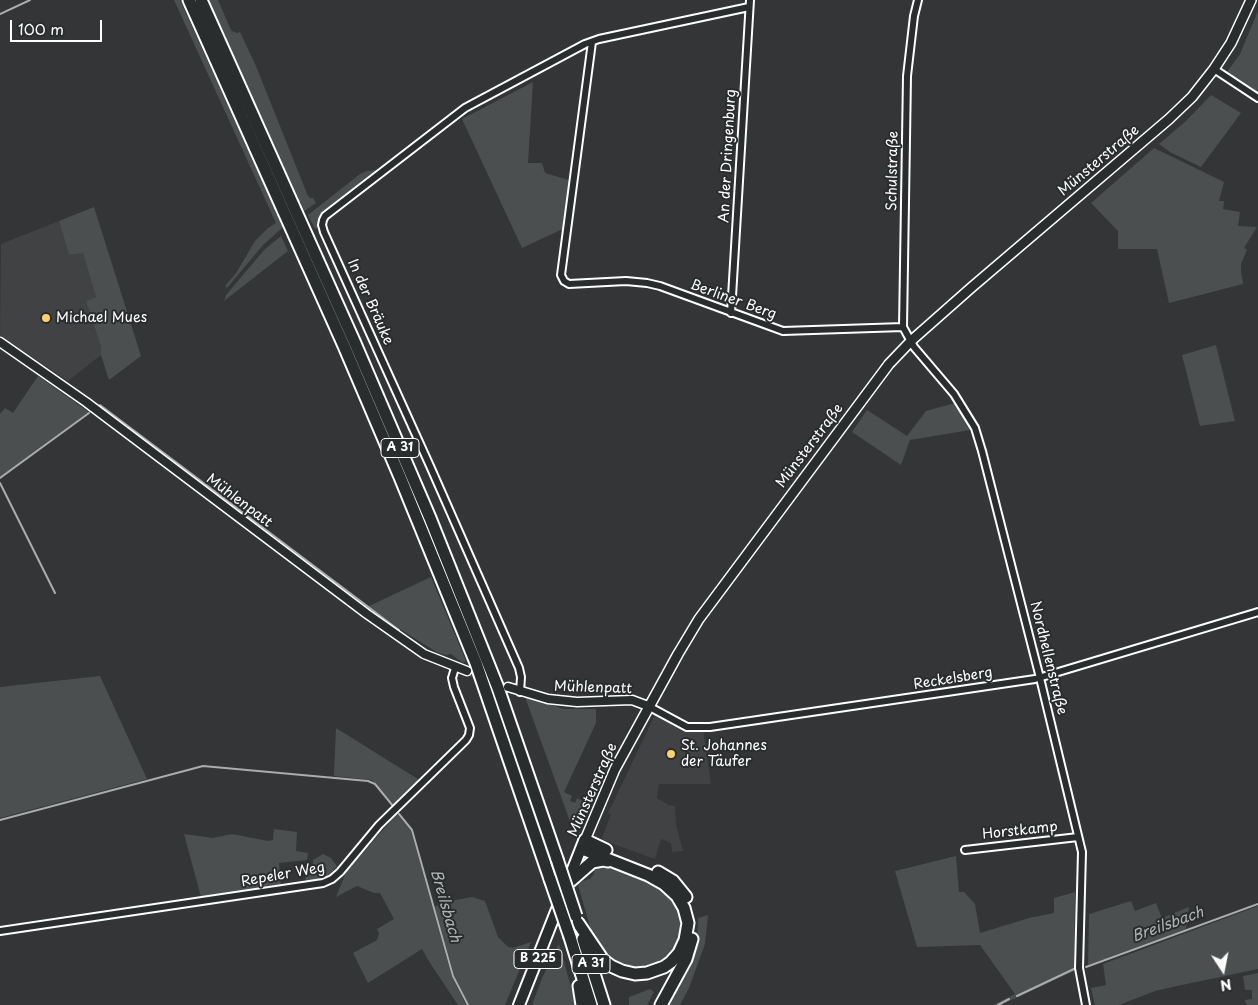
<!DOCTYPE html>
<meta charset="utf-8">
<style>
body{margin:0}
#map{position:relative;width:1258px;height:1005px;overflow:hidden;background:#333536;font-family:"Playpen Sans",sans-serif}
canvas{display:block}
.north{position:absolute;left:1198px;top:945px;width:50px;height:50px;-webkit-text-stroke:4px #2a2d2e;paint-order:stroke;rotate:169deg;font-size:14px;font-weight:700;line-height:20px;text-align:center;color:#fff}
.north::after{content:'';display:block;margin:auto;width:18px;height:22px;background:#fff;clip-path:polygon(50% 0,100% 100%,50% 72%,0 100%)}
.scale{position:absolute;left:10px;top:20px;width:92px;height:22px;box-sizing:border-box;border:2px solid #fff;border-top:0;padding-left:6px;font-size:15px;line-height:18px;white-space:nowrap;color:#fff;-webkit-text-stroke:4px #2a2d2e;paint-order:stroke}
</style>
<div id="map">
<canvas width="1258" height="1005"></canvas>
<div class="north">N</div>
<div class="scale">100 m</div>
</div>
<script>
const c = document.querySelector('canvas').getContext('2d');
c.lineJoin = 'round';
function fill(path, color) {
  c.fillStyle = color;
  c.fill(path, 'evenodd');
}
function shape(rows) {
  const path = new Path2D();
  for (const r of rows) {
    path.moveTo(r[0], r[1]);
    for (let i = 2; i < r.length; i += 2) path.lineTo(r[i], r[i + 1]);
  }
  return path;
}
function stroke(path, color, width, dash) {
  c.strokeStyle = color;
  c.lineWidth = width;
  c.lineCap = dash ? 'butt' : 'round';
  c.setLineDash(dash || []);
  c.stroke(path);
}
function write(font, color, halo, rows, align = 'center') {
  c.font = font + ' "Playpen Sans",sans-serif';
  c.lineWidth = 4;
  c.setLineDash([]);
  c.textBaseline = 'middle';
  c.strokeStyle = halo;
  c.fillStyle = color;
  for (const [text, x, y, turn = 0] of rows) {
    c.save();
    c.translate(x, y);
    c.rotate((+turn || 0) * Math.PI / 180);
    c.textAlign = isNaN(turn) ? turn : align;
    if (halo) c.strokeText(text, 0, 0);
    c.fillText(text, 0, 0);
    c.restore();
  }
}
fill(shape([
 [59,221,69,255,83,252,96,297,86,301,101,347,101,355,68,381,0,335,1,244],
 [656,713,703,729,711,784,659,784,657,798,668,805,675,806,676,825,683,851,672,852,671,843,661,839,655,859,602,840,603,835,611,814,608,813]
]), '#404243');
fill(shape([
 [174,0,180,0,283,227,263,245,227,288,225,286,236,273,255,241,268,228,276,223],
 [207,0,218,0,230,28,232,31,237,33,240,32,256,66,308,196,310,198,313,198,316,203,303,212],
 [1258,11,1258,93,1227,72,1240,54],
 [533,82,528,163,542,163,545,173,572,181,565,228,522,248,462,119],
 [1211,95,1241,113,1201,167,1170,152,1159,144,1187,120],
 [1154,148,1224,182,1219,201,1224,201,1223,209,1240,212,1238,226,1257,227,1244,248,1247,250,1241,264,1241,271,1243,284,1169,303,1157,249,1118,249,1118,231,1091,203],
 [378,170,328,212,321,225,315,229,308,215,360,174,367,171],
 [94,207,141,356,109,380,101,355,101,347,86,301,96,297,83,253,69,255,59,221],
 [281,236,288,251,224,301,226,295,265,249],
 [1216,345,1235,421,1200,426,1182,355],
 [38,376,89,412,0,477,0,414,5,408,13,413],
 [955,403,970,430,910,440,901,465,852,432,867,410,907,436,926,411],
 [431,577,466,661,463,663,451,654,445,655,438,653,400,629,369,606],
 [100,676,147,779,0,818,0,687],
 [525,697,564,709,596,709,596,723,564,792,572,796,570,801,575,803,577,798,587,803,576,838],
 [336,728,421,781,395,806,372,780,334,776],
 [397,814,411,831,452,977,466,1005,458,1005,430,963,422,949,368,983,353,953,377,940,379,933,377,929,394,919,380,893,374,893,357,886,336,897,346,872],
 [274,829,297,832,296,851,308,853,307,860,279,863,281,886,201,897,184,834,213,838,232,834,268,841,273,840],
 [323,854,331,858,337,866,328,876,319,880,306,882,305,867,313,868,313,860],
 [956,856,959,892,964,892,975,904,980,933,1029,918,1054,913,1054,898,1075,892,1074,971,1001,1005,993,1005,1015,994,980,945,917,947,895,871],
 [594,864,614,866,666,889,684,917,679,946,664,964,635,970,611,962,593,937,578,885,583,881,590,879,594,874],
 [447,897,451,901,472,897,485,901,498,937,508,947,513,948,531,942,505,1005,469,1005,454,975,435,907],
 [1131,901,1135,911,1156,903,1162,918,1189,907,1186,929,1088,965,1089,914],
 [1258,906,1258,969,1177,986,1155,991,1119,1005,1095,1005,1091,988,1106,985,1103,964],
 [708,915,705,944,689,988,680,1005,667,1005,694,954,697,945,698,918],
 [559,944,576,1005,532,1005,542,978],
 [1258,973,1258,1005,1248,1005,1246,1004,1245,1000,1252,999,1252,990,1245,990,1243,976],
 [650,989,654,992,647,1005,629,1005,629,997]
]), '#4c4f50');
stroke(shape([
 [0,14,30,0],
 [100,405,399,630],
 [0,478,89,413],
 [0,483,55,593],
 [399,814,412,830,453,976,468,1005],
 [0,820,203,766,368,781,375,784,393,806],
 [1086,967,1258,904],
 [1017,996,1076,968],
 [998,1005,1009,999]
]), '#abacad', 2);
stroke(shape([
 [467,671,508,687]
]), '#47494a', 8, [8, 4]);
const minor = shape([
 [918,0,914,16,907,76,903,327,914,347,954,394,975,428,982,451,1040,678,1082,852,1079,968,1086,1005],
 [592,42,561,275,564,281,569,284,626,281,647,283,660,286,783,331,903,327],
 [1214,69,1258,98],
 [731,313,750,0],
 [520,692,521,677,519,668,430,466,324,232,322,225,323,220,325,216,465,108,585,44,599,39,749,7],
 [648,706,687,727,710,727,1035,679,1258,612],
 [965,850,1078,837],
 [0,931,323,883,332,879,340,872,379,825,466,740,469,735,470,728,454,687,452,678,455,668]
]);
const tertiary = shape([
 [0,342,86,402,367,614,424,654,467,671],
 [508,687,548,699,577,702,632,700,648,706]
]);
const secondary = shape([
 [585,840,615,769,678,654,699,619,889,364,912,340,972,287,1169,119,1192,97,1214,69,1231,43,1251,0]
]);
const primary = shape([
 [519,1005,584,841]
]);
const motorway = shape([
 [189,0,344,346,400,477,476,663,550,879],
 [201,0,354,341,430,518,498,688,557,859],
 [585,840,606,850],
 [658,872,673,881,686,897],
 [568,883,592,862,603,860,608,861],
 [578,923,603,960,611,966,622,971,635,974,647,973,664,967,671,962,679,953,685,940,688,923,684,908,677,896,664,884,648,875,582,849],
 [570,937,591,1005],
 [583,939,604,1005],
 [579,986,582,1005],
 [661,1005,686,959,692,939]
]);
stroke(minor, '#fff', 10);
stroke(tertiary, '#fff', 11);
stroke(secondary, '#fff', 12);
stroke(primary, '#fff', 14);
stroke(motorway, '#fff', 15);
stroke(minor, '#2a2d2e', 6);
stroke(tertiary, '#2a2d2e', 8);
stroke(secondary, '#2a2d2e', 9);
stroke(primary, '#2a2d2e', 10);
stroke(motorway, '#2a2d2e', 11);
const motorwayBridge = shape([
 [557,859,576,916],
 [550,879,570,937]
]);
stroke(motorwayBridge, '#fff', 15, []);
stroke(motorwayBridge, '#2a2d2e', 11);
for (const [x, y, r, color] of [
 [46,318,5,"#ffd166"],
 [671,754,5,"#ffd166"]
]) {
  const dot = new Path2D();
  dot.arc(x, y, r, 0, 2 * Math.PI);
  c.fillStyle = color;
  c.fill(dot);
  stroke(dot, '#2a2d2e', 2);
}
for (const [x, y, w] of [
 [400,448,38],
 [538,959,48],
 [591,964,38]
]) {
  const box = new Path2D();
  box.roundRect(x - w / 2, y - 9.5, w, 19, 4);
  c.fillStyle = '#2a2d2e';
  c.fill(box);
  stroke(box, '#fff', 1);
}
write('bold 12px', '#fff', null, [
 ["A 31",400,448],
 ["B 225",538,959],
 ["A 31",591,964]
]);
write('14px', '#fff', '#2a2d2e', [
 ["An der Dringenburg",728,156,-87],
 ["Münsterstraße",1099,161,-40],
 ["Schulstraße",893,171,-89],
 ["Berliner Berg",733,300,20],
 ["In der Bräuke",370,302,66],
 ["Münsterstraße",810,446,-53],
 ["Mühlenpatt",239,501,37],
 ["Nordhellenstraße",1048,658,76],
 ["Reckelsberg",953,679,-9],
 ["Mühlenpatt",593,688,2],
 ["Münsterstraße",593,790,-66],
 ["Horstkamp",1020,831,-6],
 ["Repeler Weg",283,875,-10]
]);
write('14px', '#fff', '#2a2d2e', [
 ["Michael Mues",56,318],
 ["St. Johannes",681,746],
 ["der Täufer",681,762]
], 'left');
write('italic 15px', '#b2b3b4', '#2a2d2e', [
 ["Breilsbach",445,906,74],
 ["Breilsbach",1168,925,-20]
]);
</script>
